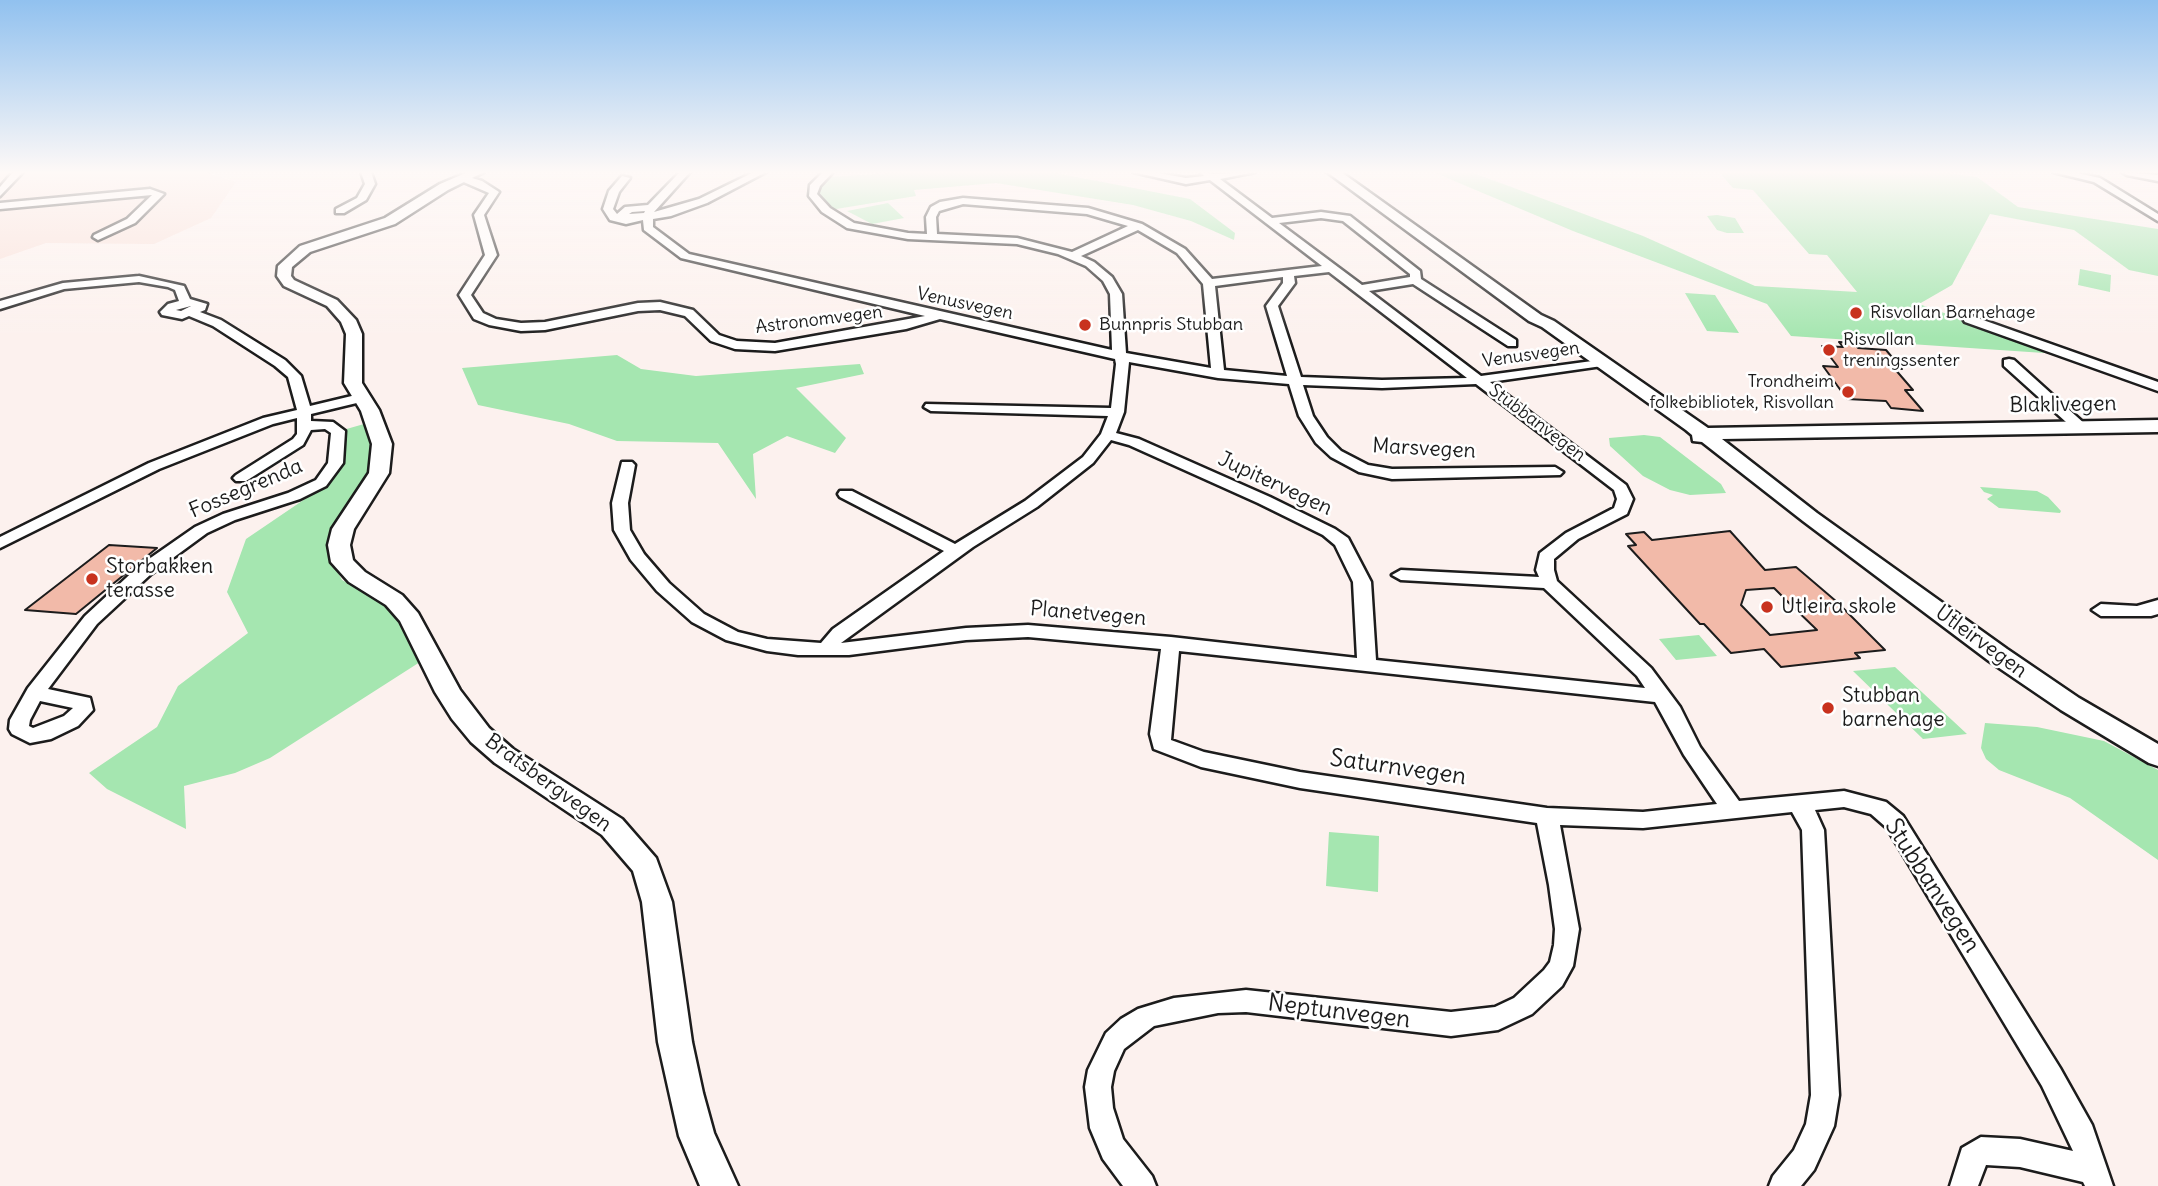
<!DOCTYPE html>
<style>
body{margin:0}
canvas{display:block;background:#fcf1ee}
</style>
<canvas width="2158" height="1186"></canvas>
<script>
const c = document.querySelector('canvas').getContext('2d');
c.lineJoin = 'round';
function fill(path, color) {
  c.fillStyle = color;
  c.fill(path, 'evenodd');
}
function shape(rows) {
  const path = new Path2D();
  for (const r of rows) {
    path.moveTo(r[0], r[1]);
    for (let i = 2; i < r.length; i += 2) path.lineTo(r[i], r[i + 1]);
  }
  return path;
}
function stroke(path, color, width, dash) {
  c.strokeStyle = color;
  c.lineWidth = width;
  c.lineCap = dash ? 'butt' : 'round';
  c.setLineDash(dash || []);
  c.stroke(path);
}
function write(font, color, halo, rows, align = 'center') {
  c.font = font + ' Delius,sans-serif';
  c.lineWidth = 5;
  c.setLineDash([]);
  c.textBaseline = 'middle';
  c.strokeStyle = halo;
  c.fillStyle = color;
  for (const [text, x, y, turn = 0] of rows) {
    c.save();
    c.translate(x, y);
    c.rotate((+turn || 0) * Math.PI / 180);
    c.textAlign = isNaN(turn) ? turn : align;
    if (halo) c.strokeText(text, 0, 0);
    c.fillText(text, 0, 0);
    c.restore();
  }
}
fill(shape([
 [0,172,206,172,236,182,211,218,154,244,46,243,0,259]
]), '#f9e0d9');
fill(shape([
 [905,172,1051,172,1190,199,1235,233,1234,240,1191,221,1133,205,996,183,914,190,916,196,830,210,820,199,819,185,828,177],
 [1433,172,1471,172,1643,236,1755,286,1857,292,1827,255,1809,254,1753,190,1733,188,1719,172,1941,172,1977,177,2018,207,2158,229,2158,276,2129,270,2074,230,1990,214,1952,285,1919,304,2059,354,1791,336,1767,304,1573,231],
 [888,203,904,218,872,224,847,211],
 [1717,215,1735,218,1744,233,1727,233,1717,230,1707,216],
 [2080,269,2111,275,2110,292,2078,285],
 [1685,293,1715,295,1739,333,1707,331],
 [617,355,641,369,696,376,860,364,864,374,796,388,846,438,835,453,787,436,753,454,756,499,718,443,617,441,569,424,478,405,462,368],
 [364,424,372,442,368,474,330,530,327,552,342,580,373,596,395,616,420,662,270,758,235,773,184,786,186,829,107,789,89,773,157,727,178,686,248,633,227,592,246,539,327,484,340,458,343,430],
 [1644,435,1660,437,1721,484,1726,493,1690,495,1670,490,1643,476,1610,446,1609,438],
 [1980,487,2037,491,2048,497,2061,511,2060,513,1999,508,1987,499,1993,495,1984,492],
 [1699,635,1717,656,1676,660,1659,639],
 [1895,667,1967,734,1923,739,1853,671],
 [1985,723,2037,727,2104,741,2158,770,2158,860,2070,798,1999,770,1986,759,1981,748],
 [1329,832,1379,836,1378,892,1326,886]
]), '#a5e6b0');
const building = shape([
 [1839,342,1854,343,1858,348,1886,350,1902,369,1894,368,1913,390,1905,390,1923,411,1891,408,1886,401,1847,399,1823,366,1838,367,1822,346,1843,347,1839,342],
 [1730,531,1765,570,1796,567,1837,602,1885,650,1855,653,1860,658,1781,667,1764,649,1731,653,1704,624,1700,624,1628,546,1636,545,1626,534,1644,532,1652,540,1730,531],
 [1774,588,1789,603,1817,630,1770,635,1741,605,1746,590,1774,588],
 [109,545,157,548,76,614,25,610,109,545]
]);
fill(building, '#f2baa9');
stroke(building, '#1c1c1c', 2);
const minor = shape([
 [13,172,23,172,0,196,0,187,13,172],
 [361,172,371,172,375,184,366,200,344,213,336,213,336,209,357,198,365,184,361,172],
 [680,172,690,172,654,212,699,199,754,172,766,172,707,203,671,216,653,219,653,227,689,254,1112,350,1110,294,1103,281,1086,266,1058,254,1017,244,908,239,847,228,822,212,809,196,810,185,823,172,833,172,820,186,817,194,830,208,854,223,908,233,927,234,926,217,931,207,940,202,963,198,1088,208,1142,224,1185,249,1212,279,1322,266,1210,180,1186,184,1133,172,1153,172,1186,178,1204,176,1200,172,1214,174,1255,172,1220,179,1272,218,1321,212,1350,216,1420,271,1421,279,1516,340,1516,346,1508,346,1413,284,1369,291,1481,376,1607,359,1607,365,1602,366,1490,382,1626,485,1633,499,1627,514,1578,539,1554,559,1554,570,1557,581,1651,668,1680,707,1700,747,1739,801,1844,791,1886,802,1903,816,2060,1068,2092,1125,2113,1186,2085,1186,2083,1182,2020,1167,1986,1165,1978,1186,1950,1186,1962,1148,1981,1137,2020,1139,2073,1151,2042,1086,1887,828,1871,814,1844,807,1815,810,1824,830,1839,1095,1834,1126,1814,1170,1801,1186,1769,1186,1773,1176,1794,1150,1806,1124,1811,1095,1802,830,1792,812,1643,828,1560,825,1579,929,1573,966,1562,986,1532,1014,1498,1030,1451,1036,1246,1012,1218,1013,1154,1026,1124,1049,1114,1071,1111,1087,1113,1108,1123,1139,1152,1176,1156,1186,1123,1186,1103,1159,1090,1128,1085,1087,1088,1070,1106,1033,1121,1019,1138,1009,1174,998,1246,990,1451,1012,1495,1007,1514,998,1544,970,1550,962,1554,945,1555,929,1549,885,1537,823,1300,788,1201,767,1154,749,1150,734,1161,649,1028,637,966,640,849,655,798,655,767,651,726,640,692,622,657,591,631,560,614,530,612,503,622,462,632,462,635,465,628,503,630,530,644,554,669,583,704,614,738,632,767,639,821,643,833,629,944,551,840,497,838,494,840,491,852,491,955,544,1025,501,1083,457,1101,434,1108,416,931,411,924,407,926,404,1111,408,1116,364,1115,359,940,319,906,329,775,351,735,349,711,341,685,316,660,310,638,311,545,330,521,331,489,325,474,319,459,295,485,255,474,215,489,193,459,180,457,178,462,175,482,181,499,192,484,215,497,255,471,295,483,313,496,319,521,323,545,322,638,303,660,302,693,310,719,335,737,341,775,343,925,316,681,258,644,230,643,220,626,224,610,220,603,209,609,191,622,176,630,178,619,192,613,209,617,214,625,207,648,205,680,172],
 [963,204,1087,214,1128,226,1072,252,1017,238,937,234,936,217,939,211,963,204],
 [645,211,644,213,629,214,632,212,645,211],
 [1321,218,1343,221,1410,274,1410,277,1362,285,1279,223,1321,218],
 [1138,230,1177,253,1203,284,1211,368,1126,353,1122,294,1112,277,1094,262,1081,256,1138,230],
 [1329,272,1467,378,1382,380,1301,377,1278,306,1295,283,1294,276,1329,272],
 [1283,277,1283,283,1266,306,1287,376,1224,370,1215,286,1283,277],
 [1129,362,1218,378,1289,384,1299,416,1316,443,1331,457,1359,472,1392,479,1560,475,1563,472,1555,467,1392,469,1368,465,1341,451,1327,437,1313,416,1303,385,1382,388,1476,384,1614,490,1617,499,1614,508,1566,533,1540,553,1536,570,1539,577,1401,570,1392,575,1401,580,1544,588,1637,676,1645,688,1376,660,1371,582,1348,538,1335,529,1270,497,1139,439,1116,433,1124,412,1129,362],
 [1111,440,1129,445,1258,503,1323,535,1335,545,1353,582,1357,658,1171,637,1028,625,966,628,841,643,973,547,1037,507,1093,463,1111,440],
 [1179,651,1655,702,1684,755,1717,804,1643,812,1547,808,1300,772,1204,752,1171,740,1179,651],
 [2053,172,2072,172,2100,178,2158,214,2158,221,2094,182,2053,172],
 [2122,172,2158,175,2158,181,2127,175,2122,172],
 [150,189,164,194,135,223,98,240,93,237,94,235,127,219,152,195,0,209,0,203,150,189],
 [139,276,184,286,190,299,207,304,205,310,200,312,221,320,285,360,301,376,310,406,360,394,367,398,365,401,311,414,311,421,333,422,345,431,343,463,326,486,300,499,235,520,207,533,151,574,97,624,48,689,90,698,93,710,78,726,51,739,30,743,12,734,9,729,10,720,28,688,85,616,139,566,195,527,223,514,288,493,316,480,328,463,331,433,325,429,311,430,303,445,246,481,236,481,233,478,236,475,293,439,297,434,297,418,273,424,159,469,0,548,0,537,149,463,263,418,297,410,288,377,275,366,213,326,189,316,182,319,162,315,160,312,168,304,179,301,175,290,168,287,139,282,64,289,0,309,0,301,63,283,139,276],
 [191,306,181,311,176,310,191,306],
 [40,701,73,708,64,716,33,728,29,726,30,720,40,701],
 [1969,315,2158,382,2158,391,1965,322,1963,319,1969,315],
 [2009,359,2014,360,2086,425,2088,428,2086,431,2076,431,2004,366,2004,360,2009,359],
 [2158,600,2158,614,2151,616,2101,616,2092,610,2101,604,2137,606,2158,600]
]);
const major = shape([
 [468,172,484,172,448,190,395,224,310,252,292,267,291,276,294,280,337,300,356,320,362,334,362,383,379,410,392,444,389,473,354,529,350,545,353,560,365,572,402,595,418,613,460,690,489,728,513,749,622,819,656,858,672,902,692,1042,703,1093,714,1133,738,1186,700,1186,679,1136,658,1042,642,902,633,871,602,835,495,763,471,742,452,719,435,692,400,621,386,605,349,582,331,562,328,545,332,529,369,473,372,444,361,411,344,383,346,334,341,322,327,306,284,286,277,276,278,266,300,246,385,218,440,184,468,172],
 [1327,172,1341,172,1541,315,1554,321,1708,428,2158,420,2158,432,1722,439,1817,513,2007,649,2079,698,2158,744,2158,766,2149,763,2061,710,1989,661,1803,521,1702,442,1693,441,1692,435,1686,430,1542,327,1529,321,1327,172]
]);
stroke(minor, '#1c1c1c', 5);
stroke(major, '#1c1c1c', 5);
fill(minor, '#fff');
fill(major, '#fff');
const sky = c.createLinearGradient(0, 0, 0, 338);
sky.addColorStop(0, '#91c1ef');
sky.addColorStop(0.51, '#fef9f7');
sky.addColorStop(1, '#fef9f700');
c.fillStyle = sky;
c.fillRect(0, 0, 2158, 338);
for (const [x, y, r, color] of [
 [1856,313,7,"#c8321e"],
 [1085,325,7,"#c8321e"],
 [1829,350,7,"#c8321e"],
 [1848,392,7,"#c8321e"],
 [92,579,7,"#c8321e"],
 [1767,607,7,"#c8321e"],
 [1828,708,7,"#c8321e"]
]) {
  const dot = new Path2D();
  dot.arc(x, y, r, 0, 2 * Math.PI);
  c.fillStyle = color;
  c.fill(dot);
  stroke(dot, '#fff', 2.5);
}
write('18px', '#1c1c1c', '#fff', [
 ["Venusvegen",965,304,12],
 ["Astronomvegen",819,320,-7],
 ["Venusvegen",1531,355,-8],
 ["Stubbanvegen",1537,423,37]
]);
write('18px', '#1c1c1c', '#fff', [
 ["Risvollan Barnehage",1870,313],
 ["Bunnpris Stubban",1099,325],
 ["Risvollan",1843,340],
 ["treningssenter",1843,361],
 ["Trondheim",1834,382,"right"],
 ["folkebibliotek, Risvollan",1834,403,"right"]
], 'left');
write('21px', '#1c1c1c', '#fff', [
 ["Blaklivegen",2063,405,-1],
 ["Marsvegen",1424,449,3],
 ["Jupitervegen",1275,484,25],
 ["Fossegrenda",246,489,-23],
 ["Planetvegen",1088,614,5],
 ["Utleirvegen",1981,642,36],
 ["Bratsbergvegen",548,783,36]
]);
write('21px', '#1c1c1c', '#fff', [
 ["Storbakken",106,567],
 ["terasse",106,591],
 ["Utleira skole",1781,607],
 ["Stubban",1842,696],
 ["barnehage",1842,720]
], 'left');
write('24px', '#1c1c1c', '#fff', [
 ["Saturnvegen",1398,768,8],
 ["Stubbanvegen",1932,886,57],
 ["Neptunvegen",1339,1012,7]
]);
</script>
